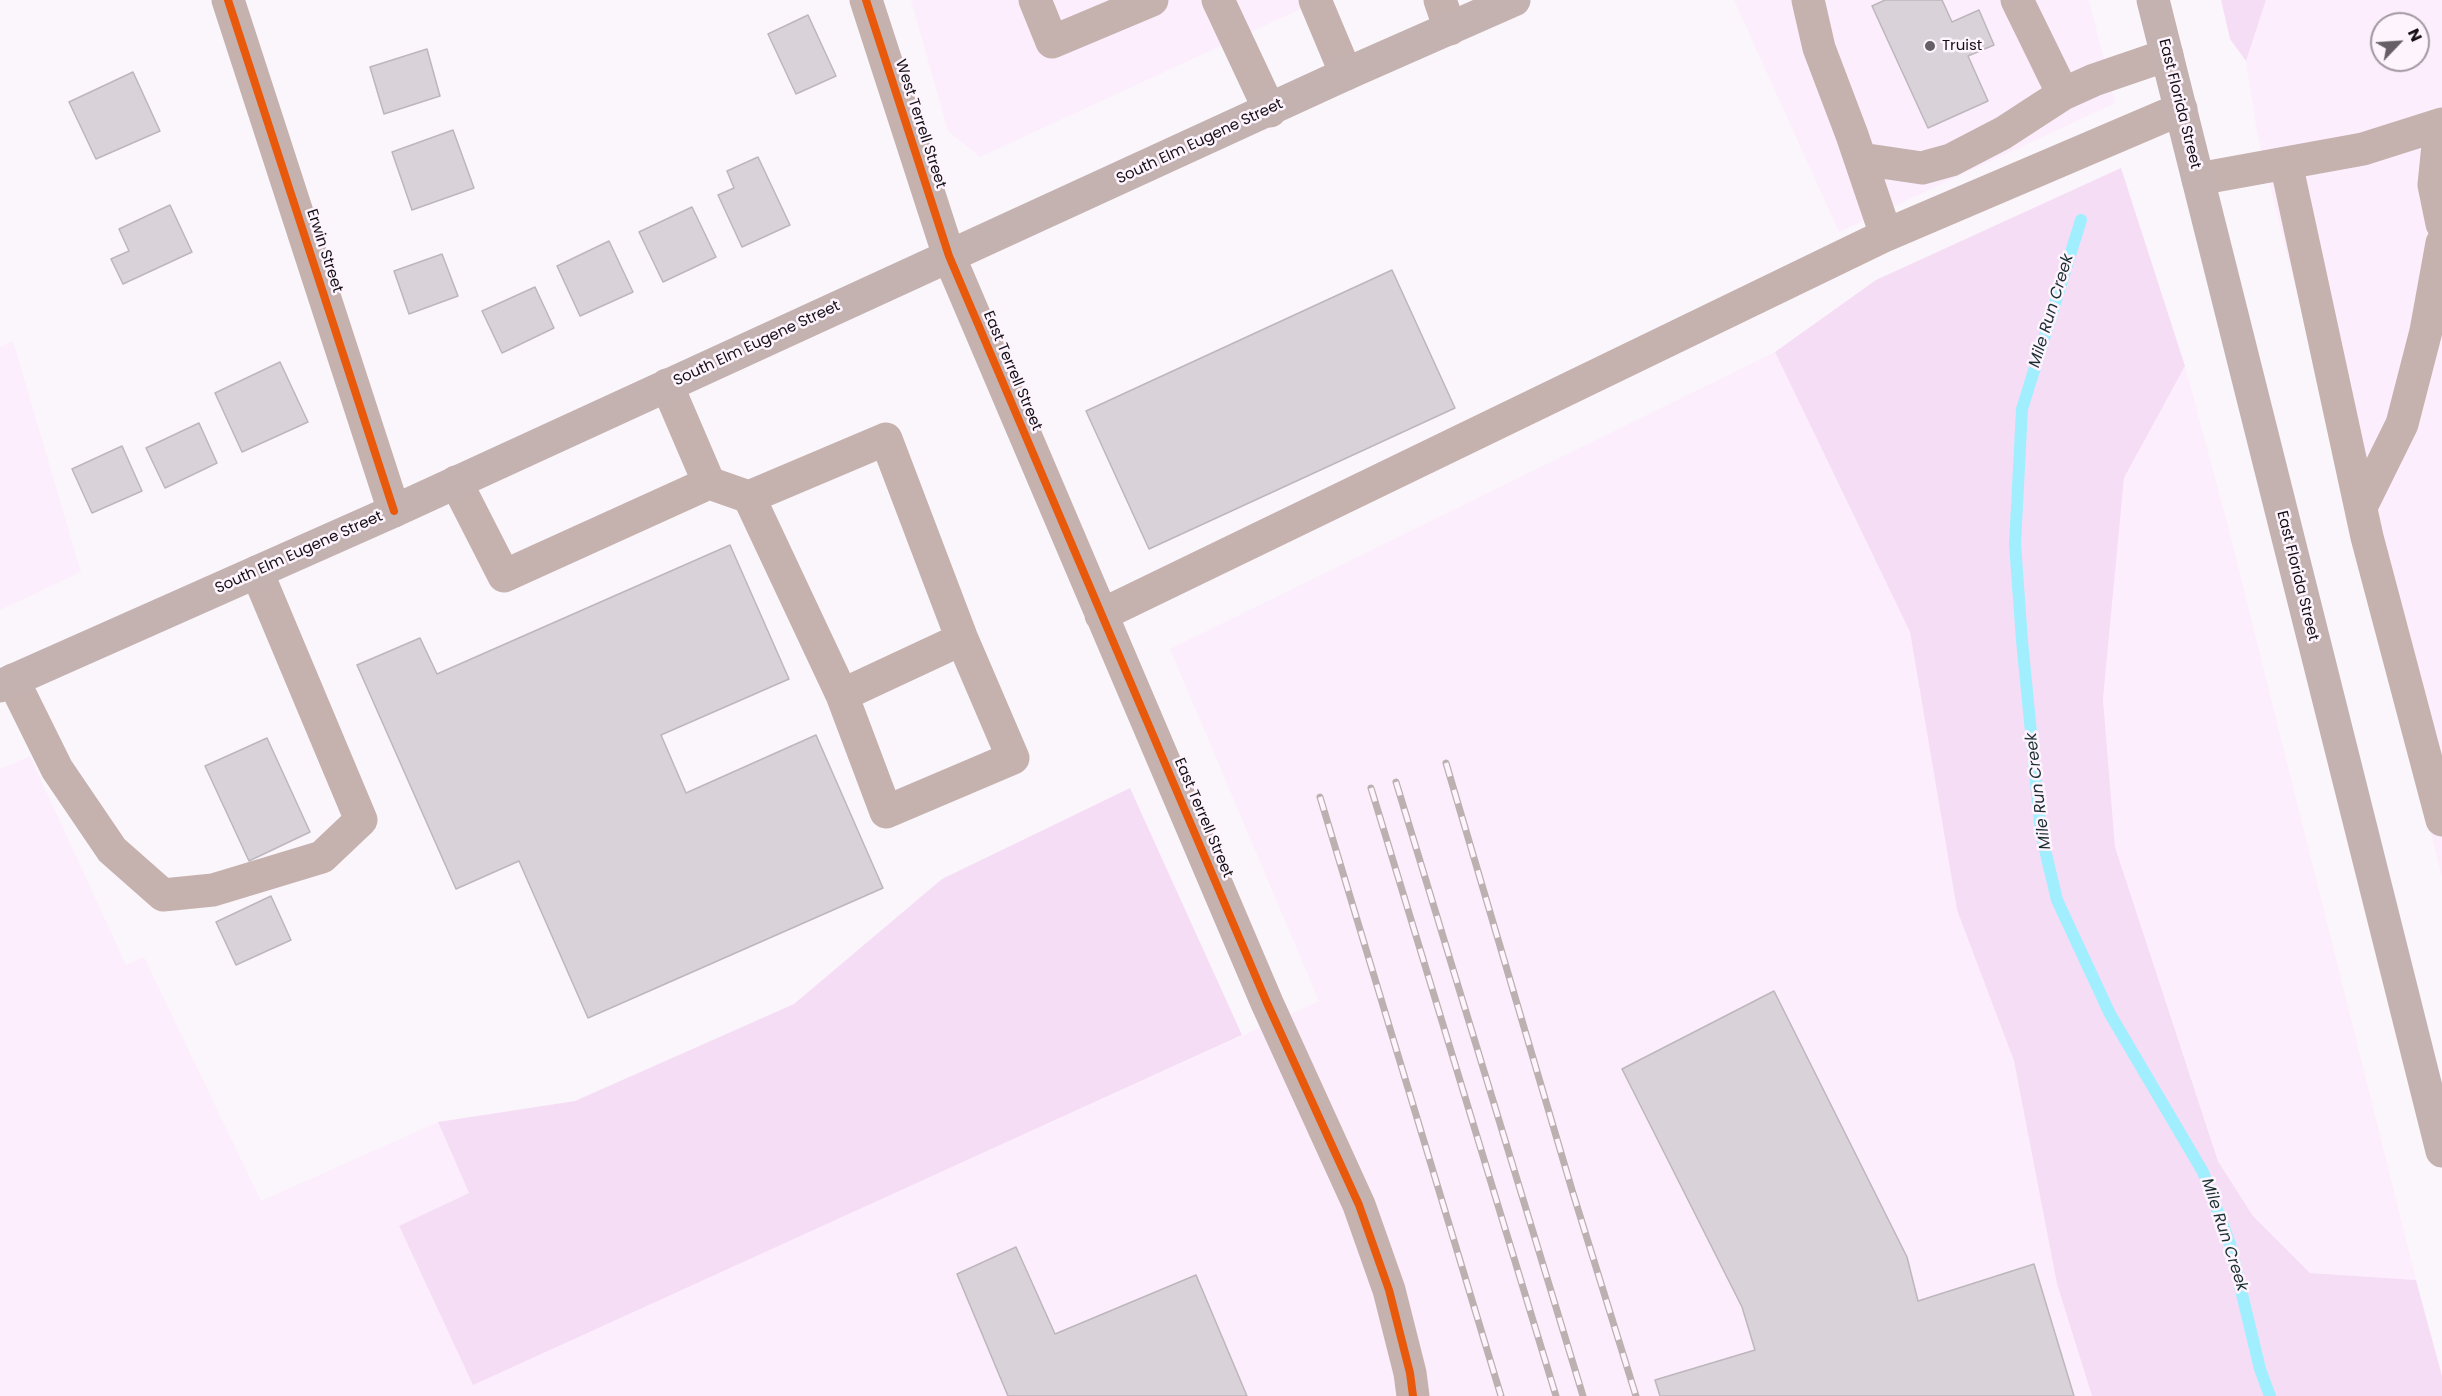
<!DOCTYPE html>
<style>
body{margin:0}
#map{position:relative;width:2442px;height:1396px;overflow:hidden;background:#fbf6fb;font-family:Poppins,sans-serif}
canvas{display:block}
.north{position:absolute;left:2370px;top:12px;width:60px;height:60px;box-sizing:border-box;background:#fdf4fd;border:2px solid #a198a1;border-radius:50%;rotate:65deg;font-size:16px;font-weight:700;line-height:24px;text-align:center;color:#160f16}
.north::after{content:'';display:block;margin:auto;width:21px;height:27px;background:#666066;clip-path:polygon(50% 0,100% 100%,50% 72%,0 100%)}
</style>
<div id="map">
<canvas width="2442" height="1396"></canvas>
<div class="north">N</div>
</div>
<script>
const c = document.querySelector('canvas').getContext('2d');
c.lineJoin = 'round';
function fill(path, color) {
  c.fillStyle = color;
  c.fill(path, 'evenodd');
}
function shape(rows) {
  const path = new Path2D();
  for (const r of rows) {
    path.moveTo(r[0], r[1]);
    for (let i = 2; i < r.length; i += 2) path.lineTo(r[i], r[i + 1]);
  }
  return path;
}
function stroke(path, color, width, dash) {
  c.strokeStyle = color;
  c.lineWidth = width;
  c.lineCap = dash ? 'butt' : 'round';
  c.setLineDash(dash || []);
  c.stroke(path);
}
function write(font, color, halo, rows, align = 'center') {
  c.font = font + ' Poppins,sans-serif';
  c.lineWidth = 5;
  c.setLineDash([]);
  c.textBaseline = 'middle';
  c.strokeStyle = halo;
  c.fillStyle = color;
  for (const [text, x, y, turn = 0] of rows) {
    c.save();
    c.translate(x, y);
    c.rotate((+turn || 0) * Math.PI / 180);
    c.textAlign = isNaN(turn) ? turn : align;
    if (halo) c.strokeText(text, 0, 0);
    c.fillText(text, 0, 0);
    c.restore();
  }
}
fill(shape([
 [911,0,1320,0,980,157,948,131],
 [1734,0,2089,0,2115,103,1839,232],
 [2266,0,2442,0,2442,877,2257,133,2246,61],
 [2382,24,2418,24,2418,60,2382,60],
 [13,341,81,572,0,610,0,347],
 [1775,352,1910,632,1957,910,2014,1061,2057,1284,2092,1396,0,1396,0,769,30,756,126,965,144,957,261,1201,438,1122,469,1193,399,1227,473,1384,1319,1001,1170,649],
 [2185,366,2229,530,2416,1280,2310,1273,2253,1216,2218,1160,2115,847,2103,699,2124,478]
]), '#fceefc');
fill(shape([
 [2221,0,2266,0,2246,61,2230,39],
 [2121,168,2185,366,2124,478,2103,699,2115,847,2218,1161,2253,1216,2310,1273,2416,1280,2442,1376,2442,1396,2092,1396,2057,1284,2014,1061,1957,910,1910,632,1775,352,1876,280],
 [1130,788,1242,1035,473,1385,399,1226,469,1193,438,1122,575,1101,794,1004,942,879]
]), '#f6ddf6');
stroke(shape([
 [2081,220,2022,409,2015,544,2022,641,2041,833,2057,900,2110,1014,2203,1172,2230,1244,2260,1369,2270,1396]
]), '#a1effe', 12);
const building = shape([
 [1885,0,1942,0,1952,22,1979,10,1994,45,1968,56,1988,101,1928,128,1872,6,1885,0],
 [808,15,836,76,796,94,768,34,808,15],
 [427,49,440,96,384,114,370,67,427,49],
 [133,72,160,131,96,159,69,102,133,72],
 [453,130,474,188,412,210,392,152,453,130],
 [758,157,790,225,742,247,718,195,734,188,727,171,758,157],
 [170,205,192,252,123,284,111,259,129,251,119,229,170,205],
 [692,207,716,257,663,282,639,232,692,207],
 [609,241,633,292,580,316,557,266,609,241],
 [442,254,458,296,409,314,394,271,442,254],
 [1392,270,1455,408,1149,549,1086,411,1392,270],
 [535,287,554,328,502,353,482,311,535,287],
 [280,362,308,422,242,452,215,393,280,362],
 [199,423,217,463,165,488,146,448,199,423],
 [122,446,142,491,92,513,72,469,122,446],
 [730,545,789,679,661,735,686,793,816,735,883,888,588,1018,519,861,456,889,357,665,420,638,437,674,730,545],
 [267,738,310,832,249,861,205,766,267,738],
 [271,896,291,940,236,965,216,922,271,896],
 [1774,991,1907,1257,1918,1301,2034,1264,2074,1396,1660,1396,1655,1380,1755,1350,1742,1307,1622,1069,1774,991],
 [1016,1247,1055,1334,1196,1275,1247,1396,1008,1396,957,1274,1016,1247]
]);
fill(building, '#d9d3d9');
stroke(building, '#bdb7bd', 1.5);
stroke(shape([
 [228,0,394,511],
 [866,0,949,256,1267,1003,1359,1205,1389,1290,1410,1373,1413,1396],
 [1035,0,1052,42,1152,0],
 [1218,0,1270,111],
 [1315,0,1346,74],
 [1440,0,1450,29],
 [1808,0,1819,48,1852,135,1886,235],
 [2017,0,2063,94],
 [2440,125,2434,185,2442,224],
 [1861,159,1922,168,1951,160,2003,133,2063,94,2094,80,2167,55],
 [2286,163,2367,537,2442,820],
 [2198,179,2363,149,2442,124],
 [667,385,709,483],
 [456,482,504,576,709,483,749,497,842,695,962,639,886,439,749,497],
 [2361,507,2402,424,2426,331,2442,243],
 [1101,615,1886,235,2181,109],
 [13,680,57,769,112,850,163,895,213,890,322,857,361,820,257,572],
 [842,695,886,812,1013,758,962,639]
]), '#c5b1ae', 33);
stroke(shape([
 [2153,0,2442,1151],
 [0,686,394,511,1346,74,1514,0]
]), '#c4b2b1', 33);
const rail = shape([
 [1446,763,1572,1190,1636,1396],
 [1396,782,1583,1396],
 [1371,788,1556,1396],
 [1320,797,1501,1396]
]);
stroke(rail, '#bcb0b0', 7);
stroke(rail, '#fdf4fd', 4.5, [14]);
stroke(shape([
 [228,0,394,511],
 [866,0,949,256,1267,1003,1359,1205,1389,1290,1410,1373,1413,1396]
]), '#e8590c', 8);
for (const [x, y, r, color] of [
 [1930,46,6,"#666066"]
]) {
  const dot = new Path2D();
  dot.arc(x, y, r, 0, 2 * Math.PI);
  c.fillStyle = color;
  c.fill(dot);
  stroke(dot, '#fdf4fd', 2);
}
write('15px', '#160f16', '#fdf4fd', [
 ["Truist",1942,46]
], 'left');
write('15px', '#160f16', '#fdf4fd', [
 ["East Florida Street",2179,104,76],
 ["West Terrell Street",920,124,72],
 ["South Elm Eugene Street",1200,142,-25],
 ["Erwin Street",324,251,72],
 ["South Elm Eugene Street",757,344,-25],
 ["East Terrell Street",1012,371,67],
 ["South Elm Eugene Street",299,553,-24],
 ["East Florida Street",2297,576,76],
 ["East Terrell Street",1203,818,67]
]);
write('italic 16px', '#1a2f32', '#fdf4fd', [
 ["Mile Run Creek",2052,311,-73],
 ["Mile Run Creek",2039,791,-97],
 ["Mile Run Creek",2224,1235,72]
]);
</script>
